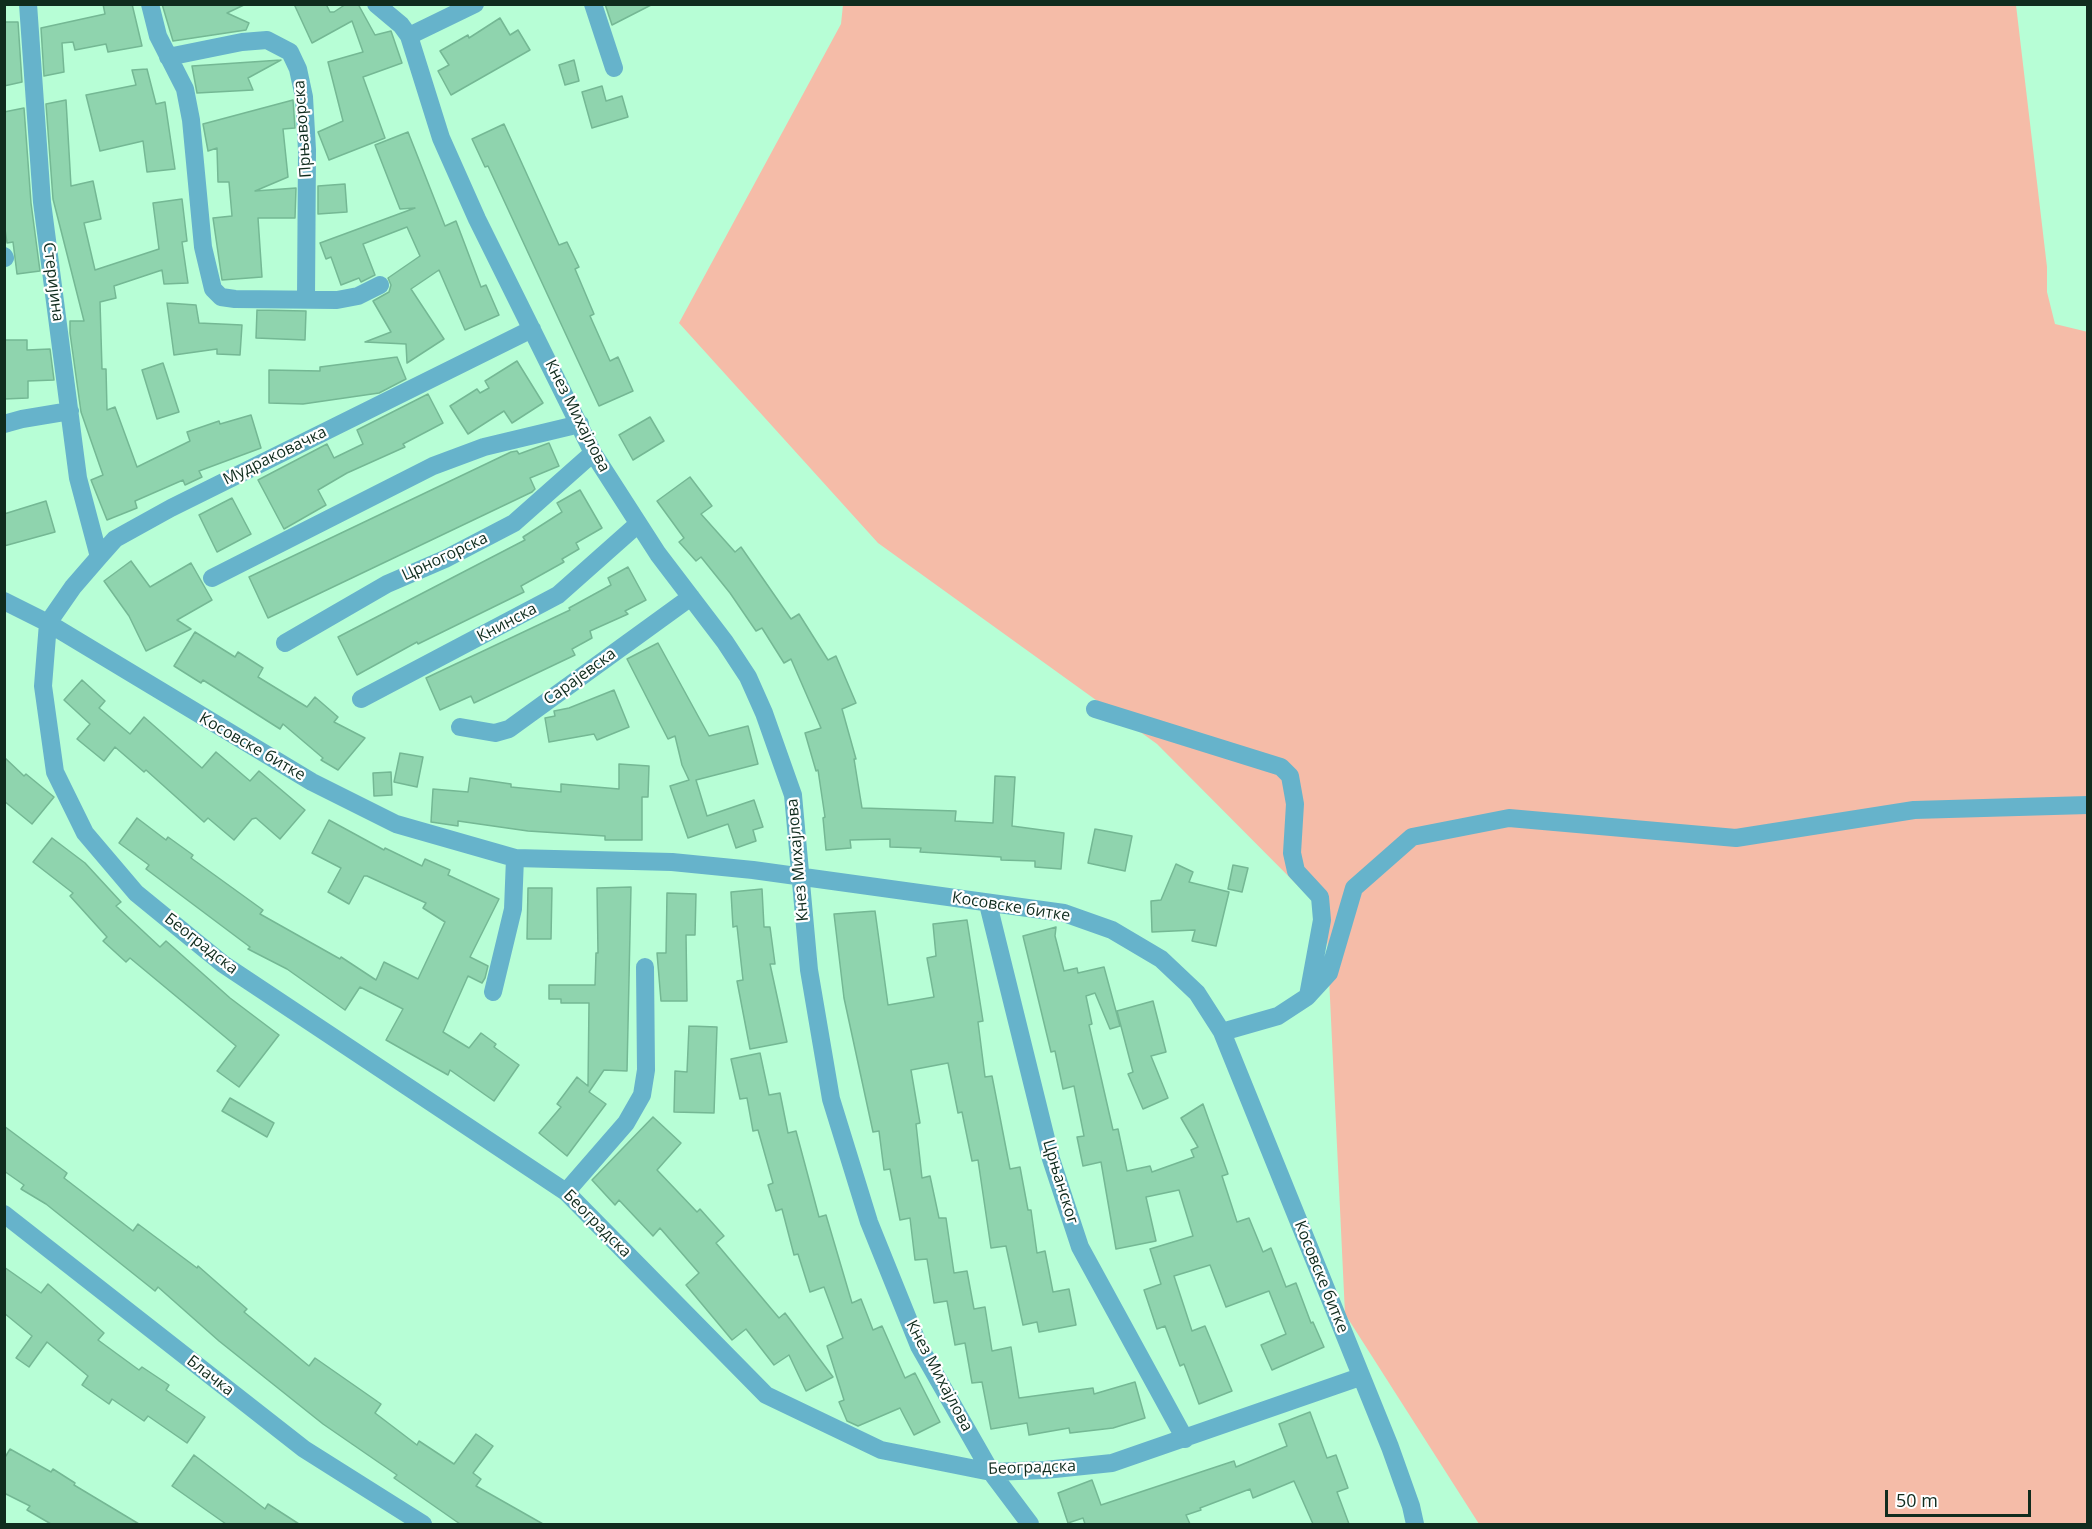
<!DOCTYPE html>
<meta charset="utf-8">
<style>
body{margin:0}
#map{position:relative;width:2092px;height:1529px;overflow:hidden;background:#b7fed6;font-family:"Open Sans",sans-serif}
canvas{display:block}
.frame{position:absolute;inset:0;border:6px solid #102c1e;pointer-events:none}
.scale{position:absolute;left:1885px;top:1490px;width:146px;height:27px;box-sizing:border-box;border:3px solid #102c1e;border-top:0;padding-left:8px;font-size:18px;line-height:21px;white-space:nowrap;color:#102c1e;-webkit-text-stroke:4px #fff;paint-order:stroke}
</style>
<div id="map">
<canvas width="2092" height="1529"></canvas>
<div class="frame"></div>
<div class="scale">50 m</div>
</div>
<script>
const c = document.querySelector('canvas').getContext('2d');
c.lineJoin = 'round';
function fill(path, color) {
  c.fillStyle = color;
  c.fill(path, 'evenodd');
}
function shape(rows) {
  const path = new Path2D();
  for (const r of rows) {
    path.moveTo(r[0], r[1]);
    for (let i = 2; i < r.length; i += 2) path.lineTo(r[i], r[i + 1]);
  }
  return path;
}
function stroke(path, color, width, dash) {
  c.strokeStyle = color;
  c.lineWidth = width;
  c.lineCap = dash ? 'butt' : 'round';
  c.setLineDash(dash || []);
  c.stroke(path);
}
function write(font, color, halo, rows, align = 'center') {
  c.font = font + ' "Open Sans",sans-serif';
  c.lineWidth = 4.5;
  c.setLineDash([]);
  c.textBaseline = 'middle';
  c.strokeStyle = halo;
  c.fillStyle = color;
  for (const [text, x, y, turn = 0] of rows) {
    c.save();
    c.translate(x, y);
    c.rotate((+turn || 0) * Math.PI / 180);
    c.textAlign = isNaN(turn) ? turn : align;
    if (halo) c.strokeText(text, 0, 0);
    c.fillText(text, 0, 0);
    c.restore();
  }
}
fill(shape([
 [843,5,2016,5,2047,267,2047,292,2055,324,2088,332,2087,1524,1479,1524,1345,1314,1326,914,1157,744,878,543,679,323,841,24]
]), '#f5bca8');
const building = shape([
 [103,4,132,4,142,46,108,52,106,44,75,50,73,42,62,43,64,72,44,76,41,28,105,14,103,4],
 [162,4,246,4,227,13,249,23,246,30,173,41,162,4],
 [294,4,326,4,330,12,334,12,346,4,358,4,375,35,391,31,402,63,363,77,385,138,329,160,318,132,343,121,328,62,363,52,352,21,312,43,294,4],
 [605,4,653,4,612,25,605,4],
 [500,18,510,35,518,30,530,50,451,95,438,71,449,65,440,51,468,35,469,38,500,18],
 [4,22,18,22,22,82,4,86,4,22],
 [281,60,248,78,253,90,197,93,192,66,281,60],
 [574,60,579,81,565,85,559,65,574,60],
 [147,69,156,104,165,102,175,169,147,172,143,141,100,151,86,95,136,85,132,70,147,69],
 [602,86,606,101,622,96,628,117,592,128,582,92,602,86],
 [66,100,71,186,93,181,101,219,84,223,95,270,159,249,153,203,182,199,187,241,182,242,188,283,164,284,162,270,114,286,116,298,100,302,102,369,106,369,107,410,115,407,137,467,190,441,187,432,219,421,220,424,251,415,261,448,199,471,202,477,185,485,183,480,135,501,137,508,107,520,91,480,103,475,81,412,70,333,70,321,84,321,53,199,46,104,66,100],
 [293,100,295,128,283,129,288,177,255,191,296,188,295,218,258,218,262,277,222,280,213,218,232,216,229,182,218,182,217,148,208,151,203,124,293,100],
 [24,108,31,203,40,271,17,274,13,242,7,243,4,222,4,112,24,108],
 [504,124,559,245,567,242,579,267,575,269,594,314,590,316,610,361,618,357,633,391,599,406,488,166,485,167,472,139,504,124],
 [408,132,445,226,456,221,481,287,486,285,499,315,465,330,439,270,411,289,444,339,407,363,406,344,365,342,391,332,373,301,389,292,391,285,388,278,420,256,407,227,363,244,375,275,361,282,359,278,341,285,331,257,326,259,320,243,415,208,400,209,375,145,408,132],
 [345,184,347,212,318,214,318,186,345,184],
 [167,303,196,305,199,323,242,325,240,355,217,354,217,349,174,355,167,303],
 [257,310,306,311,305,340,256,338,257,310],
 [4,340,27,340,27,350,50,349,54,380,28,381,28,398,4,399,4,340],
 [397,357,406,379,379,393,303,404,269,403,269,370,320,371,320,367,397,357],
 [517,361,543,403,512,423,504,411,468,434,450,406,477,389,480,393,489,388,485,381,517,361],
 [163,363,179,412,157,419,142,370,163,363],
 [428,394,443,423,403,444,405,447,347,473,318,490,326,505,284,529,258,480,327,444,334,458,363,444,357,430,428,394],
 [650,417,664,441,633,460,619,435,650,417],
 [549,443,559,466,530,478,535,489,532,492,268,618,249,577,511,452,517,451,519,454,549,443],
 [690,477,712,506,701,514,735,552,741,547,791,619,799,614,828,660,836,656,856,703,842,709,856,759,854,759,862,808,956,811,955,821,993,823,995,776,1015,777,1012,826,1064,833,1061,869,1035,867,1035,861,1001,860,1001,857,920,852,921,848,890,847,890,839,850,840,851,848,826,850,823,818,825,817,818,770,816,771,805,733,821,728,791,659,784,663,762,628,756,631,730,593,701,557,696,561,679,542,684,538,657,501,690,477],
 [580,490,602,528,576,543,579,549,562,559,564,562,521,586,524,592,418,644,417,642,357,675,338,637,525,540,523,537,562,512,557,503,580,490],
 [232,498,251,534,217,552,199,515,232,498],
 [46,501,55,532,4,546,4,514,46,501],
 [131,561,150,587,191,563,212,600,177,620,191,629,146,651,129,616,104,581,131,561],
 [628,567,646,600,625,611,628,614,590,631,592,638,572,649,575,655,474,703,471,696,440,710,426,678,570,610,569,608,611,585,608,578,628,567],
 [195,632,235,657,238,652,263,668,258,677,307,707,315,697,338,717,334,722,365,738,338,770,321,760,323,758,283,724,280,729,203,680,201,683,174,666,195,632],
 [658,643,709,736,748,726,758,764,696,780,707,816,754,800,763,827,753,830,756,841,736,848,728,824,688,838,670,786,689,780,682,765,675,736,668,739,627,659,658,643],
 [82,680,105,701,99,708,130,734,144,717,202,768,216,752,250,781,259,771,305,810,280,839,256,818,252,819,234,840,208,818,204,822,146,770,144,772,115,747,104,761,77,739,90,724,64,700,82,680],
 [614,690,629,727,597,740,594,734,549,742,545,718,555,716,554,711,569,708,614,690],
 [400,753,423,757,417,787,394,782,400,753],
 [4,757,24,776,26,774,54,797,32,824,4,801,4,757],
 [619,764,649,766,648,797,642,797,642,840,605,840,605,836,528,831,458,821,458,826,431,822,433,789,468,792,470,778,511,784,511,787,561,792,561,784,619,789,619,764],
 [391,772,392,795,374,796,373,773,391,772],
 [137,818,166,840,168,837,193,855,191,858,263,910,260,914,340,959,341,957,376,980,384,962,418,979,445,922,423,908,426,903,367,876,364,876,349,904,328,892,341,868,312,853,329,820,384,850,385,848,422,866,425,859,450,870,448,875,499,899,470,957,488,966,485,978,482,983,468,976,443,1032,469,1048,481,1033,496,1044,494,1047,519,1065,494,1101,450,1070,448,1075,386,1040,403,1009,360,987,345,1010,287,969,248,949,250,947,146,869,149,865,119,843,137,818],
 [1095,829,1132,836,1125,871,1088,863,1095,829],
 [52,838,85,863,121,902,116,906,160,947,166,941,230,998,279,1035,239,1087,217,1071,236,1046,130,958,126,962,103,941,107,937,70,896,73,893,33,862,52,838],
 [1176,864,1193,872,1189,882,1229,892,1216,946,1192,941,1195,930,1152,932,1151,901,1161,900,1176,864],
 [1233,865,1248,868,1242,892,1228,889,1233,865],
 [631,887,627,1071,604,1070,589,1092,606,1104,567,1156,539,1133,561,1107,557,1104,577,1077,588,1086,589,1003,561,1003,561,999,549,999,549,985,595,985,596,953,598,953,597,888,631,887],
 [528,888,552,888,551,939,527,939,528,888],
 [762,889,764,927,770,927,775,964,770,964,787,1042,750,1049,737,981,743,980,737,926,733,927,731,892,762,889],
 [667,893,696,894,695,935,686,935,687,1001,661,1001,657,953,666,953,667,893],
 [875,911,888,1005,934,997,927,958,936,956,933,924,967,920,983,1021,978,1022,985,1077,992,1076,1010,1169,1020,1167,1028,1210,1031,1210,1037,1253,1045,1251,1053,1292,1069,1289,1076,1325,1039,1332,1037,1322,1023,1325,1006,1246,991,1248,978,1160,972,1161,962,1112,958,1113,948,1063,911,1070,920,1123,916,1124,922,1178,930,1176,939,1218,946,1218,954,1273,967,1271,974,1309,985,1307,992,1351,1011,1347,1019,1398,1093,1388,1094,1394,1135,1382,1145,1418,1113,1428,1070,1433,1069,1428,1029,1435,1027,1423,991,1429,982,1382,972,1383,965,1343,955,1345,947,1301,934,1303,927,1259,915,1260,910,1218,900,1220,890,1169,884,1170,879,1131,873,1132,844,998,834,914,875,911],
 [1056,927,1055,936,1064,971,1077,968,1078,973,1104,967,1120,1026,1110,1029,1095,993,1086,996,1092,1024,1089,1025,1113,1130,1118,1129,1127,1171,1150,1166,1152,1172,1194,1157,1191,1150,1198,1147,1181,1118,1203,1104,1228,1174,1222,1176,1237,1222,1249,1218,1263,1252,1271,1248,1286,1287,1296,1283,1311,1323,1313,1322,1324,1347,1272,1370,1261,1345,1286,1334,1269,1291,1226,1307,1210,1265,1174,1276,1192,1331,1205,1326,1232,1391,1199,1404,1184,1364,1180,1366,1165,1326,1157,1329,1144,1290,1161,1284,1150,1249,1193,1236,1179,1190,1146,1197,1156,1241,1116,1249,1101,1162,1083,1166,1077,1137,1084,1136,1074,1086,1063,1089,1055,1051,1051,1052,1023,936,1056,927],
 [1153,1001,1166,1052,1151,1056,1168,1098,1143,1109,1128,1074,1133,1072,1117,1011,1153,1001],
 [689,1026,717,1027,714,1113,674,1112,675,1071,687,1072,689,1026],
 [760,1053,769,1095,780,1093,788,1133,796,1131,819,1217,826,1215,852,1303,861,1299,873,1330,882,1326,905,1378,915,1373,940,1422,914,1435,900,1408,858,1426,847,1421,839,1402,844,1400,827,1346,843,1338,824,1287,810,1292,798,1254,794,1255,782,1209,776,1211,768,1185,773,1183,758,1130,753,1131,747,1098,740,1099,731,1059,760,1053],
 [230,1098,274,1123,267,1137,222,1111,230,1098],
 [653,1117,681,1143,657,1170,697,1212,700,1209,724,1236,716,1243,779,1318,785,1313,833,1377,806,1391,789,1355,774,1365,746,1329,732,1340,686,1285,699,1273,660,1228,653,1236,619,1200,615,1205,592,1180,653,1117],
 [4,1126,67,1173,64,1178,133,1231,138,1224,197,1268,198,1266,247,1309,244,1312,309,1366,315,1358,381,1404,375,1413,417,1445,419,1441,454,1464,476,1434,493,1446,473,1473,481,1479,476,1486,543,1524,460,1524,394,1478,397,1475,323,1424,219,1341,158,1287,155,1291,46,1204,21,1189,24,1185,4,1171,4,1126],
 [4,1267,41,1293,48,1284,104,1333,98,1340,139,1370,142,1367,169,1385,166,1390,205,1417,187,1443,148,1416,144,1421,112,1399,109,1404,82,1385,88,1376,47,1342,29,1367,16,1358,32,1336,4,1313,4,1267],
 [1310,1412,1327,1458,1336,1455,1348,1488,1337,1492,1349,1524,1313,1524,1294,1481,1253,1498,1250,1489,1200,1508,1201,1510,1186,1515,1190,1524,1085,1524,1083,1518,1068,1523,1058,1493,1092,1480,1101,1505,1234,1461,1236,1467,1287,1446,1279,1424,1310,1412],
 [10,1449,51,1472,53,1469,75,1483,74,1485,139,1524,51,1524,27,1510,30,1506,4,1493,4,1459,10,1449],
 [194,1455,265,1509,268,1504,299,1524,226,1524,172,1486,194,1455]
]);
fill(building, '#8fd4ae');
stroke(building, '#74b894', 1.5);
stroke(shape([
 [28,4,42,202,78,478,99,557],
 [150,4,158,36,185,89,191,120,203,247,213,289,221,297,235,299,337,300,358,296,380,285],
 [376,4,401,25,409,36,441,138,477,219,593,453,658,554,725,642,748,677,764,713,793,795,809,970,831,1099,869,1222,919,1346,991,1472,1030,1524],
 [593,4,614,68],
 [409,36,475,4],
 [168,57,242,42,267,40,290,52,298,69,304,97,307,150,306,298],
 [4,256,5,258],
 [532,329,171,508,115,539,99,557,73,587,48,623,43,686,55,772,85,833,136,893,223,964,566,1192,766,1395,881,1450,991,1472,1045,1470,1112,1463,1360,1377],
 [4,424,22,419,70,411],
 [212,578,433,466,484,447,580,424],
 [4,601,48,623,312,782,396,824,515,858,672,862,753,870,1064,913,1112,930,1161,959,1197,993,1222,1032,1390,1447,1411,1506,1415,1524],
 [285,643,387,584,445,559,514,523,593,453],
 [361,699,558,595,638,524],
 [1095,709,1281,767,1290,776,1295,804,1292,853,1296,871,1320,897,1322,920,1308,996],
 [460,727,495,733,509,729,691,597],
 [988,904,1051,1159,1080,1247,1185,1439],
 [493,992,513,909,515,858],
 [1222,1032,1278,1016,1307,997,1329,973,1354,888,1412,837,1509,818,1736,838,1914,810,2088,805],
 [566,1192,626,1123,642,1095,646,1070,645,967],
 [4,1214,304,1449,423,1524]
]), '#66b3cb', 18);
write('16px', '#102c1e', '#fff', [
 ["Прњаворска",303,129,-94],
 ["Стеријина",53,282,83],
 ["Кнез Михајлова",577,416,63],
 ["Мудраковачка",275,456,-26],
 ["Црногорска",445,557,-25],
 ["Книнска",507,623,-28],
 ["Сарајевска",580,677,-36],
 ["Косовске битке",252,747,30],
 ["Кнез Михајлова",798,860,-95],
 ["Косовске битке",1011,907,9],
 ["Београдска",201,944,38],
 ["Црњанског",1060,1182,73],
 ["Београдска",597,1224,45],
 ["Косовске битке",1321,1277,68],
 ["Блачка",210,1376,38],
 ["Кнез Михајлова",939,1376,62],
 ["Београдска",1032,1468,-2]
]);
</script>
